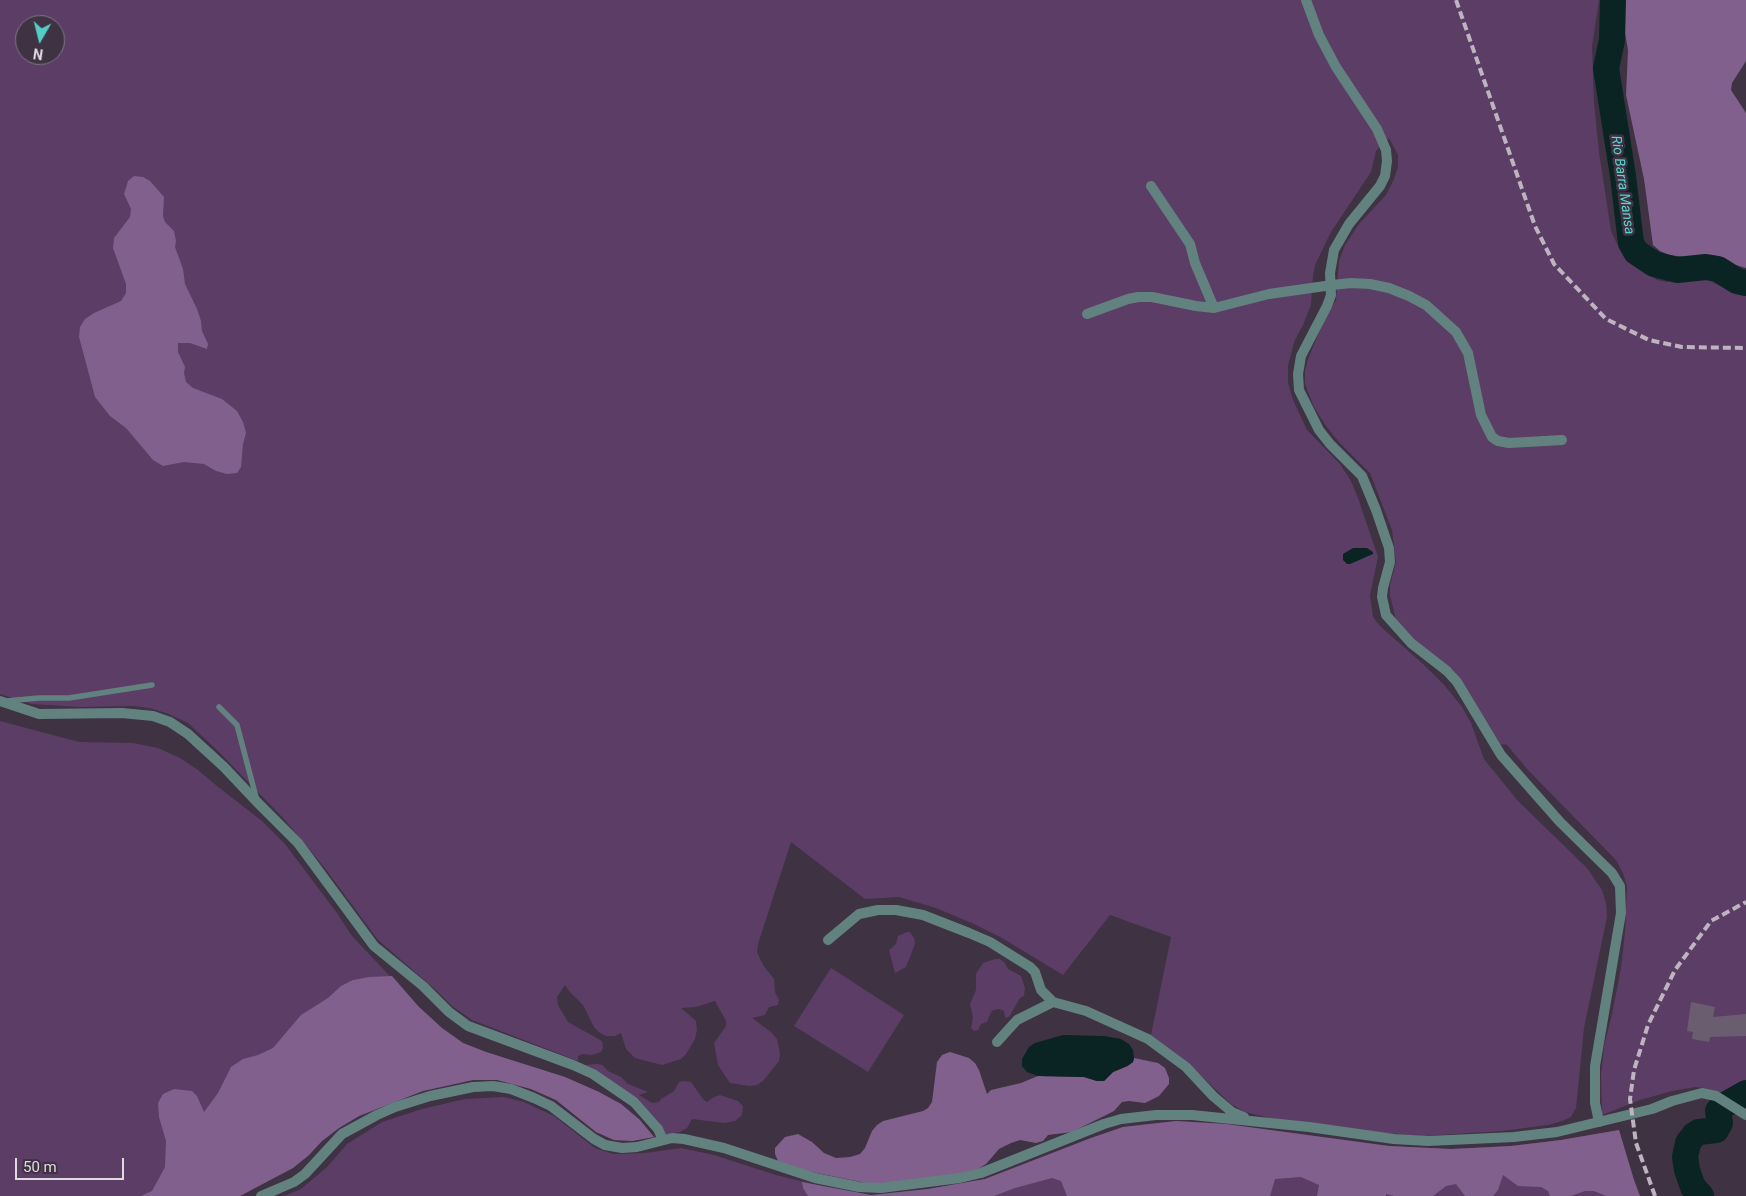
<!DOCTYPE html>
<style>
body{margin:0}
#map{position:relative;width:1746px;height:1196px;overflow:hidden;background:#3f3243;font-family:Roboto,sans-serif}
canvas{display:block}
.north{position:absolute;left:15px;top:15px;width:50px;height:50px;box-sizing:border-box;background:#3f3243;border:1px solid #7f7583;border-radius:50%;rotate:188deg;font-size:14px;font-weight:700;line-height:20px;text-align:center;color:#e0d9e3}
.north::after{content:'';display:block;margin:auto;width:18px;height:22px;background:#54cdc7;clip-path:polygon(50% 0,100% 100%,50% 72%,0 100%)}
.scale{position:absolute;left:15px;top:1158px;width:109px;height:22px;box-sizing:border-box;border:2px solid #e0d9e3;border-top:0;padding-left:6px;font-size:15px;line-height:18px;white-space:nowrap;color:#e0d9e3;-webkit-text-stroke:4px #3f3243;paint-order:stroke}
</style>
<div id="map">
<canvas width="1746" height="1196"></canvas>
<div class="north">N</div>
<div class="scale">50 m</div>
</div>
<script>
const c = document.querySelector('canvas').getContext('2d');
c.lineJoin = 'round';
function fill(path, color) {
  c.fillStyle = color;
  c.fill(path, 'evenodd');
}
function shape(rows) {
  const path = new Path2D();
  for (const r of rows) {
    path.moveTo(r[0], r[1]);
    for (let i = 2; i < r.length; i += 2) path.lineTo(r[i], r[i + 1]);
  }
  return path;
}
function stroke(path, color, width, dash) {
  c.strokeStyle = color;
  c.lineWidth = width;
  c.lineCap = dash ? 'butt' : 'round';
  c.setLineDash(dash || []);
  c.stroke(path);
}
function write(font, color, halo, rows, align = 'center') {
  c.font = font + ' Roboto,sans-serif';
  c.lineWidth = 5;
  c.setLineDash([]);
  c.textBaseline = 'middle';
  c.strokeStyle = halo;
  c.fillStyle = color;
  for (const [text, x, y, turn = 0] of rows) {
    c.save();
    c.translate(x, y);
    c.rotate((+turn || 0) * Math.PI / 180);
    c.textAlign = isNaN(turn) ? turn : align;
    if (halo) c.strokeText(text, 0, 0);
    c.fillText(text, 0, 0);
    c.restore();
  }
}
fill(shape([
 [0,0,1599,0,1592,47,1594,103,1599,152,1611,231,1619,248,1634,264,1657,280,1667,282,1691,277,1701,277,1729,290,1746,292,1746,1085,1740,1092,1731,1096,1704,1088,1696,1087,1672,1091,1640,1100,1602,1115,1601,1075,1604,1046,1612,1014,1621,968,1625,932,1627,887,1623,873,1616,860,1528,770,1507,745,1500,744,1453,670,1412,639,1396,620,1390,595,1390,585,1396,562,1392,530,1370,473,1339,442,1326,426,1314,407,1305,384,1305,371,1308,359,1324,321,1336,300,1339,261,1345,245,1359,224,1386,195,1394,179,1398,167,1398,155,1389,138,1376,151,1371,172,1331,232,1315,265,1313,276,1311,305,1303,325,1294,342,1288,366,1288,383,1293,400,1307,430,1340,464,1351,481,1358,498,1378,557,1370,595,1373,617,1380,626,1423,664,1445,686,1462,707,1471,723,1484,759,1518,801,1587,868,1602,890,1606,903,1607,917,1584,1028,1576,1108,1571,1117,1562,1121,1548,1125,1502,1131,1422,1136,1374,1132,1274,1119,1245,1112,1231,1104,1182,1058,1151,1035,1171,937,1110,915,1063,975,1002,938,974,924,936,908,899,897,865,899,791,842,758,944,757,952,763,965,774,979,775,992,779,1000,778,1005,769,1007,765,1015,752,1018,771,1032,777,1039,780,1054,779,1061,763,1081,757,1085,749,1086,730,1083,718,1065,714,1043,726,1026,726,1021,715,1001,696,1007,681,1008,696,1021,697,1030,695,1039,686,1054,681,1059,662,1065,635,1058,626,1049,621,1033,615,1036,606,1036,600,1033,594,1027,583,1005,569,991,565,985,557,997,558,1005,568,1022,602,1041,603,1048,601,1052,592,1055,583,1054,578,1056,578,1061,472,1020,452,1006,437,991,378,940,324,867,284,819,219,752,188,723,169,714,149,708,134,706,79,707,32,704,0,694],
 [25,25,55,25,55,55,25,55],
 [0,721,79,742,133,743,158,748,180,758,198,770,217,786,262,821,285,844,337,913,352,936,419,1007,442,1028,463,1043,486,1052,565,1077,599,1092,621,1104,640,1120,654,1137,632,1141,614,1140,596,1132,556,1100,531,1089,497,1080,473,1080,423,1091,359,1116,339,1128,322,1141,309,1155,293,1168,240,1196,0,1196],
 [907,932,910,932,914,938,915,944,906,967,895,973,889,950,896,944,898,936],
 [995,959,1000,959,1005,963,1008,969,1021,976,1025,988,1024,996,1020,998,1009,1017,1005,1018,1004,1011,999,1009,994,1010,991,1012,987,1022,981,1024,978,1030,974,1031,971,1028,973,1018,970,1004,976,990,976,974,983,963],
 [831,968,904,1015,868,1072,794,1026],
 [597,1064,602,1065,608,1071,621,1077,628,1084,648,1092,639,1095,652,1103,659,1102,661,1099,674,1091,679,1082,684,1081,691,1082,703,1099,707,1102,714,1097,720,1095,738,1101,743,1106,742,1115,735,1121,724,1123,692,1119,687,1128,680,1132,664,1135,659,1123,639,1100,622,1088,585,1065],
 [504,1097,524,1102,554,1116,595,1148,613,1154,645,1153,681,1148,714,1155,776,1175,821,1186,871,1195,928,1189,985,1179,1091,1138,1123,1127,1176,1121,1226,1124,1389,1146,1451,1149,1511,1146,1561,1140,1619,1130,1634,1180,1640,1196,284,1196,301,1189,327,1167,347,1144,382,1122,422,1109,465,1099]
]), '#5c3d66');
fill(shape([
 [1625,0,1746,0,1746,61,1732,83,1731,90,1746,113,1746,268,1708,257,1685,257,1669,255,1660,251,1653,245,1644,179,1626,95,1628,50,1624,27],
 [134,176,143,177,150,181,164,197,163,216,165,222,174,231,176,241,175,247,183,269,185,284,197,309,201,321,202,331,208,344,207,349,190,343,178,343,178,352,185,367,184,373,186,382,193,388,222,399,237,411,243,422,246,433,243,444,241,467,237,473,227,474,216,471,204,464,184,462,163,466,153,460,126,428,110,416,95,397,82,348,79,337,80,327,85,319,94,313,121,301,126,293,126,284,113,248,114,238,130,217,131,209,124,194,128,181],
 [392,976,419,1007,442,1028,463,1043,486,1052,565,1077,599,1092,621,1104,640,1120,654,1137,632,1141,614,1140,596,1132,556,1100,531,1089,497,1080,473,1080,423,1091,359,1116,339,1128,322,1141,309,1155,293,1168,240,1196,141,1196,152,1191,165,1167,166,1141,159,1117,158,1103,163,1094,174,1089,192,1091,197,1096,204,1112,218,1093,231,1067,243,1059,258,1055,273,1048,301,1015,328,998,341,986,353,980,369,977],
 [950,1052,969,1058,975,1063,979,1070,987,1094,991,1090,1021,1083,1038,1076,1084,1077,1097,1081,1104,1081,1113,1072,1128,1066,1133,1062,1134,1058,1158,1063,1165,1068,1169,1078,1169,1084,1159,1096,1145,1103,1129,1101,1122,1102,1114,1111,1072,1132,1048,1135,1043,1141,1036,1143,1020,1140,1011,1143,999,1149,986,1164,978,1169,959,1174,891,1183,871,1184,807,1171,778,1161,775,1154,775,1148,785,1137,798,1134,812,1142,824,1153,836,1158,850,1157,860,1154,865,1148,872,1131,877,1125,883,1121,923,1111,928,1108,932,1102,937,1062,942,1055],
 [1176,1121,1226,1124,1389,1146,1451,1149,1511,1146,1561,1140,1619,1130,1634,1180,1640,1196,1606,1196,1594,1191,1585,1191,1571,1196,1550,1196,1548,1191,1541,1187,1518,1186,1503,1175,1498,1190,1493,1196,1465,1196,1456,1184,1446,1186,1433,1196,1394,1196,1386,1194,1386,1196,1317,1196,1319,1185,1301,1177,1275,1179,1270,1196,1067,1196,1061,1181,1052,1178,1015,1188,994,1196,808,1196,803,1188,802,1182,871,1195,928,1189,985,1179,1091,1138,1123,1127]
]), '#81608d');
fill(shape([
 [1353,548,1367,548,1373,552,1373,554,1350,564,1347,564,1343,560,1343,554],
 [1063,1035,1104,1036,1121,1039,1129,1044,1133,1050,1134,1058,1133,1062,1127,1066,1113,1072,1104,1081,1097,1081,1084,1077,1038,1076,1027,1072,1022,1066,1022,1059,1029,1047,1035,1043]
]), '#0a2423');
stroke(shape([
 [1613,0,1612,40,1606,68,1623,176,1631,243,1636,252,1654,264,1677,270,1706,267,1718,269,1737,281,1746,283],
 [1701,1196,1693,1187,1687,1170,1685,1157,1688,1143,1694,1135,1699,1132,1716,1130,1720,1123,1718,1111,1721,1107,1746,1093]
]), '#0a2423', 26);
fill(shape([
 [1691,1002,1715,1007,1713,1017,1746,1014,1746,1036,1710,1037,1709,1042,1692,1039,1693,1032,1687,1031]
]), '#6b5d70');
stroke(shape([
 [6,701,39,698,69,698,152,685],
 [219,707,237,725,256,797]
]), '#62827f', 5.5);
stroke(shape([
 [1306,0,1319,35,1336,67,1377,129,1386,150,1387,161,1385,176,1380,186,1349,224,1334,250,1330,273,1331,295,1327,306,1301,356,1298,374,1299,390,1319,430,1330,444,1362,476,1376,510,1389,548,1390,562,1383,588,1382,597,1386,615,1411,643,1447,671,1457,682,1501,755,1560,822,1612,873,1620,886,1621,913,1595,1066,1595,1103,1599,1122],
 [1151,186,1190,244,1195,263,1214,308],
 [1087,314,1128,299,1138,297,1152,297,1196,306,1214,308,1269,294,1332,285,1351,283,1370,284,1389,288,1409,296,1426,305,1456,332,1468,353,1481,415,1492,437,1498,441,1509,443,1562,440],
 [0,701,39,714,122,713,153,716,170,722,188,734,224,767,258,803,298,843,374,946,423,986,449,1012,468,1026,573,1065,593,1074,634,1102,658,1129,663,1140],
 [828,940,859,914,878,910,896,910,923,915,969,933,990,942,1030,967,1035,972,1041,990,1053,1002,1086,1011,1148,1039,1186,1067,1213,1096,1232,1112,1244,1117],
 [997,1042,1017,1020,1053,1002],
 [261,1196,294,1182,305,1174,342,1134,377,1115,395,1107,430,1096,473,1087,493,1086,511,1089,534,1098,551,1106,594,1139,605,1145,622,1148,637,1147,672,1138,684,1139,724,1148,815,1178,859,1187,881,1188,960,1178,981,1173,1104,1124,1121,1119,1156,1115,1192,1115,1309,1127,1394,1139,1428,1141,1514,1137,1557,1132,1652,1109,1672,1101,1702,1093,1716,1096,1746,1115]
]), '#62827f', 10);
stroke(shape([
 [1456,0,1535,226,1554,264,1606,319,1649,340,1682,347,1746,348],
 [1655,1196,1636,1143,1630,1099,1634,1070,1648,1025,1675,970,1711,921,1746,902]
]), '#bdb4c0', 4, [8, 4]);
write('italic 14px', '#5ad4ce', '#3f3243', [
 ["Rio Barra Mansa",1622,185,82]
]);
</script>
